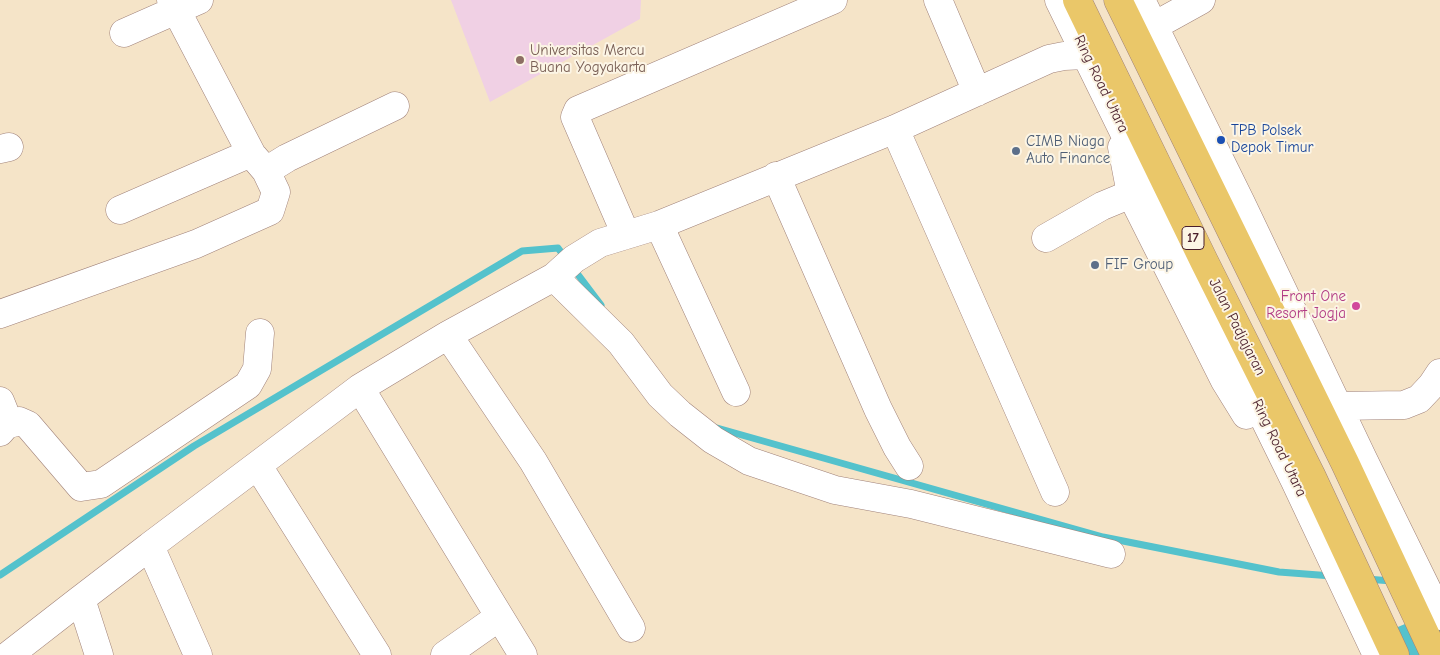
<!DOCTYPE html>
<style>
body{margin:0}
canvas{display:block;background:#f5e4c8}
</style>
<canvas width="1440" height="655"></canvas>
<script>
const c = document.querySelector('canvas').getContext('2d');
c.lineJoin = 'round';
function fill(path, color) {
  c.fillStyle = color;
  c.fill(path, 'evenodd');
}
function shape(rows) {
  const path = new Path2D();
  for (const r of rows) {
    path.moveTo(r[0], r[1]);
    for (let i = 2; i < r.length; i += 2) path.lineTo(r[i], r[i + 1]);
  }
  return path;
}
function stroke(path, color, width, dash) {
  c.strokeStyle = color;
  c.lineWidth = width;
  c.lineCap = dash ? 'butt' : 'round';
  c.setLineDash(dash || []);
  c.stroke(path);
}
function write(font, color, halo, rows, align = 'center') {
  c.font = font + ' "Comic Neue",sans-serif';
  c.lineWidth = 4;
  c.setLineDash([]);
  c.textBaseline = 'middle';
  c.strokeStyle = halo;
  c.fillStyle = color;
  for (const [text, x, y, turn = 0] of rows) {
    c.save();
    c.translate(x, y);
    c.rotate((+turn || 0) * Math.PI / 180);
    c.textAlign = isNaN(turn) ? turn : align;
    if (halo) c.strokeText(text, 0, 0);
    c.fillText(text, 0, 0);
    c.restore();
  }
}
fill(shape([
 [451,0,641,0,640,19,490,102]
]), '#f0d0e4');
stroke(shape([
 [573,268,601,305],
 [717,428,1103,537,1279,572,1332,576],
 [0,575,194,446,522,251,558,248,566,259],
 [1366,579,1392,581]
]), '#54c2cc', 7);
stroke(shape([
 [1385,655,1440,632]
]), '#54c2cc', 42);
const minor = shape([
 [938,0,977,92],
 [1059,0,1295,481,1377,655],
 [1141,0,1241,203,1363,459,1440,616],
 [1154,26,1201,0],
 [124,33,199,0],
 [895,129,1055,492],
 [1122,147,1131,194,1225,381,1246,415],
 [0,149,9,147],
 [254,157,266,171,287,158,395,106],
 [776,176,878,409,897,447,909,466],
 [120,210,251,153,171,0],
 [659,225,736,392],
 [626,235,575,117,578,110,833,0],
 [1046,238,1102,206,1131,194],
 [554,277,621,343,660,395,680,414,713,440,749,461,835,490,911,504,1111,554],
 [0,314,196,244,270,211,276,192,266,171],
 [448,335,533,461,631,628],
 [360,388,523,655],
 [0,401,6,416,6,425,0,432],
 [1338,406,1404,405,1419,399,1432,385,1440,373],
 [6,425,19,421,28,425,81,487,101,484,248,385,257,369,260,333],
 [258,466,377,655],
 [9,655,81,599],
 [99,655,81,599,150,546],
 [198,655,150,546,360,388,448,335,554,277,574,259,600,243,659,225,895,129,1049,59,1064,56,1086,55],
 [445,655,499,617]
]);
const highway = shape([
 [1077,0,1204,261,1311,475,1395,655],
 [1118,0,1345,463,1435,655]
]);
stroke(minor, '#a0827a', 29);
stroke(highway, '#a0827a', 29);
stroke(minor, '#fff', 28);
stroke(highway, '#eac769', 28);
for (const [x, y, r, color] of [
 [520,60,5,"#8d6e63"],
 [1221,140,5,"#1a4fb4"],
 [1016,151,5,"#5c6f8a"],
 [1095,265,5,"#5c6f8a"],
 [1356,306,5,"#d1479c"]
]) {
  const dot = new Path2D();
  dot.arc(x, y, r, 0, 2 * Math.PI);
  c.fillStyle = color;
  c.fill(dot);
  stroke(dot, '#fcf5e5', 2);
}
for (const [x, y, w] of [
 [1193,238,22]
]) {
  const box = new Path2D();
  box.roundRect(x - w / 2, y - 11.5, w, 23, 4);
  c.fillStyle = '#fcf5e5';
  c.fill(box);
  stroke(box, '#4a1f2b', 1);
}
write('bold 14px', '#4a1f2b', null, [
 ["17",1193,238]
]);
write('15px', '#785e54', '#fcf5e5', [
 ["Universitas Mercu",530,51],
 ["Buana Yogyakarta",530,68]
], 'left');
write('15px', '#4a1f2b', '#fcf5e5', [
 ["Ring Road Utara",1101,84,64],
 ["Jalan Padjajaran",1237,327,63],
 ["Ring Road Utara",1279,448,64]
]);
write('15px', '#164399', '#fcf5e5', [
 ["TPB Polsek",1231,131],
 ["Depok Timur",1231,148]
], 'left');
write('15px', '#4e5e75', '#fcf5e5', [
 ["CIMB Niaga",1026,142],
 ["Auto Finance",1026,159],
 ["FIF Group",1105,265]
], 'left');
write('15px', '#b23c85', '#fcf5e5', [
 ["Front One",1346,297],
 ["Resort Jogja",1346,314]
], 'right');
</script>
